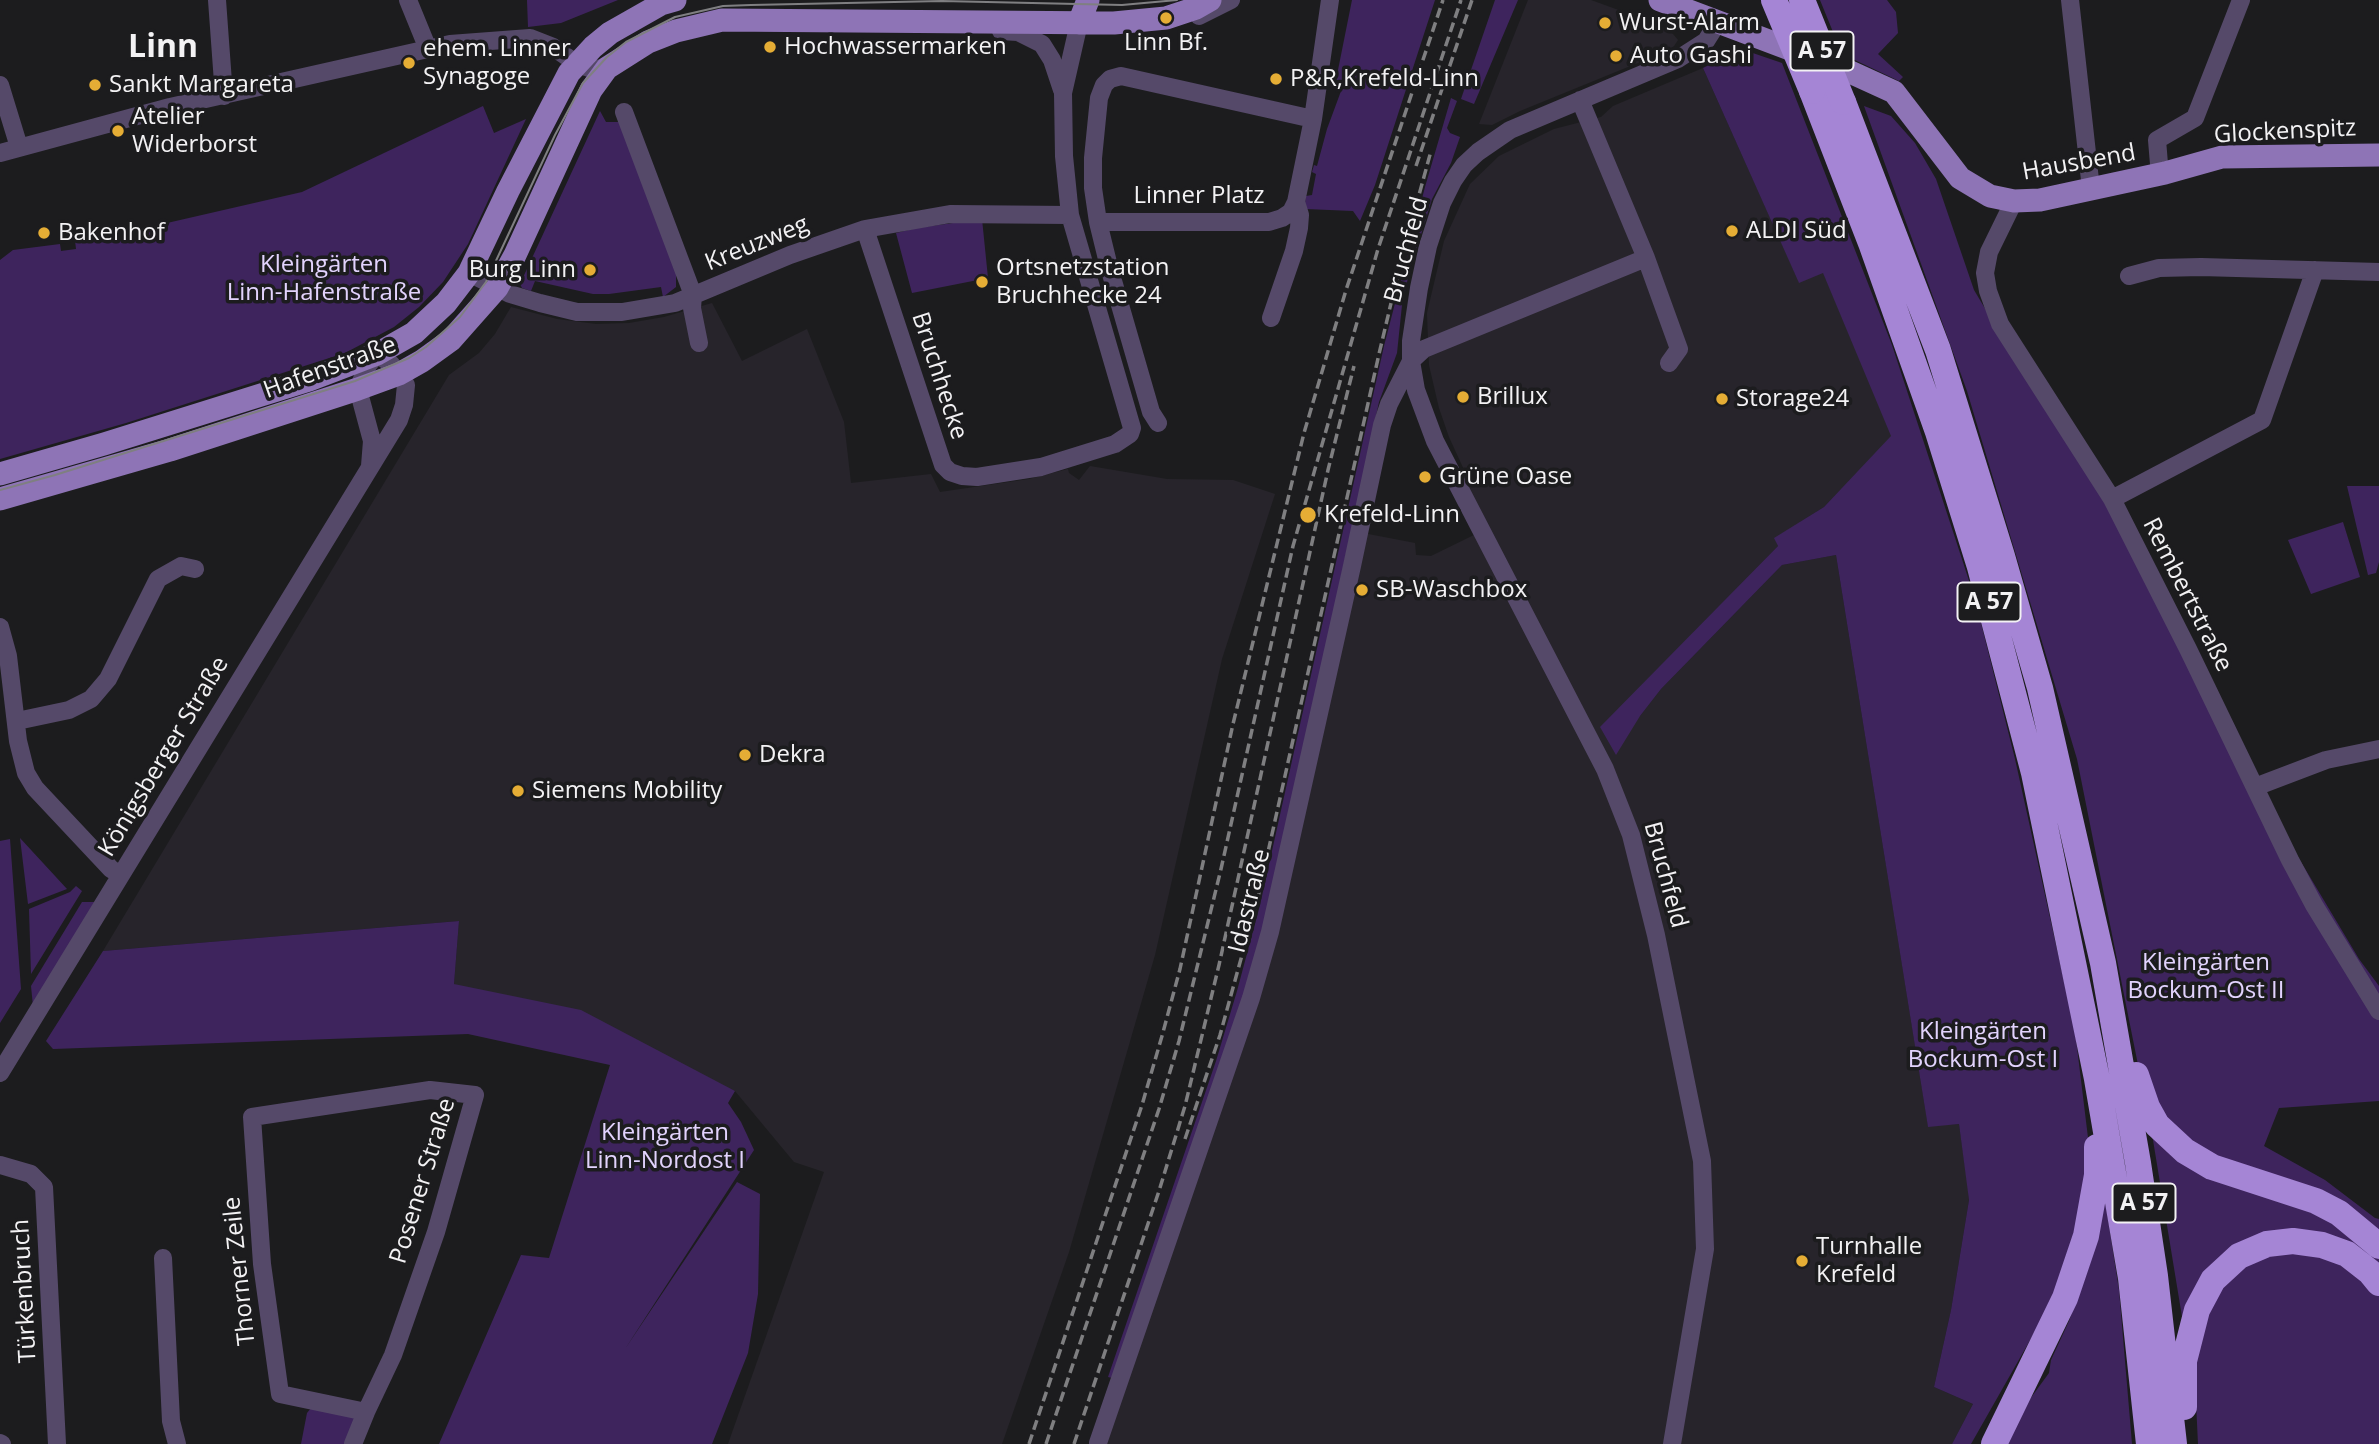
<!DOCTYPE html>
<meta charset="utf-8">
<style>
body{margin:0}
canvas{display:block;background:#1c1c1e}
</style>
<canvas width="2379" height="1444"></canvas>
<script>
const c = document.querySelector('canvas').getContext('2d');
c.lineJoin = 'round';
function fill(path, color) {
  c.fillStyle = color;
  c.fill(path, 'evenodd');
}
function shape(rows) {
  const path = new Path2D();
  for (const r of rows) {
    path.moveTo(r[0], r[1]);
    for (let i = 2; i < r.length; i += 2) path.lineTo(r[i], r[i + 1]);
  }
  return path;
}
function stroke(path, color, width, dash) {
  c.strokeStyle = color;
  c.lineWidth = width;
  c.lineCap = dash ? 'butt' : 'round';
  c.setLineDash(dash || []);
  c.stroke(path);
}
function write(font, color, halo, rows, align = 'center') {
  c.font = font + ' "Open Sans",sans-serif';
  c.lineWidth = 7;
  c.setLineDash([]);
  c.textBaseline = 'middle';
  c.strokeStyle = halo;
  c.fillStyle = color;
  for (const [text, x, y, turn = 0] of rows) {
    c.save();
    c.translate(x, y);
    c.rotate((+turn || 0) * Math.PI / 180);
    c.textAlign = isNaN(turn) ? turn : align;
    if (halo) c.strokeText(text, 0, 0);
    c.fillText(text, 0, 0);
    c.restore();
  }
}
fill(shape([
 [1528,0,1591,0,1668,28,1678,40,1672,49,1520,111,1492,125,1479,124],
 [1703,68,1799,282,1823,272,1892,436,1824,507,1775,538,1778,546,1601,727,1640,716,1661,689,1782,565,1836,555,1928,1126,1959,1124,1968,1187,1969,1200,1951,1310,1934,1387,1973,1404,1952,1444,1091,1444,1238,1054,1363,533,1415,543,1416,555,1431,556,1474,535,1447,483,1466,474,1449,437,1439,408,1429,365,1427,313,1444,241,1470,184,1499,156,1554,129,1601,117,1613,106],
 [712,303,742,361,807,329,844,422,851,483,931,474,940,492,1029,479,1068,469,1069,473,1079,480,1090,466,1167,479,1233,480,1275,494,1222,659,1155,955,1069,1252,1002,1444,728,1444,824,1172,794,1162,735,1091,454,984,459,921,103,951,449,375,479,353,495,334,511,307,557,319,596,324,629,323,664,317]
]), '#27242b');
fill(shape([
 [527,0,618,0,561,23,528,27],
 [1352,0,1435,0,1375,185,1360,221,1353,211,1306,209,1305,203,1306,196,1312,195,1316,174,1312,172,1314,165,1317,166,1327,129,1344,83,1336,80],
 [1495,0,1518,0,1474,104,1461,99],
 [1820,0,1887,0,1896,12,1898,33,1878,54,1903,77,1899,81,1842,54],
 [1741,49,1782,63,1892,345,1975,599,2015,759,2075,1031,2089,1146,2077,1231,2054,1298,1971,1444,1952,1444,1973,1404,1934,1387,1951,1310,1969,1200,1959,1124,1928,1127,1836,555,1782,565,1661,689,1640,716,1616,755,1600,727,1778,546,1774,538,1824,507,1891,436,1823,273,1799,283,1703,68],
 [1451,98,1457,101,1447,128,1450,133,1460,137,1451,163,1432,199,1409,273,1402,305,1397,353,1379,402,1269,909,1245,996,1112,1378,1108,1377,1216,1061,1237,991,1260,905,1384,346,1425,187],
 [483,106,494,133,526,119,468,244,443,282,419,307,394,327,345,353,126,423,0,459,0,260,13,250,60,244,61,251,76,249,75,240,141,229,302,192],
 [1864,106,1891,116,1915,143,1936,179,1974,290,2012,354,2103,496,2298,857,2359,959,2379,986,2379,1101,2279,1108,2264,1146,2325,1180,2375,1218,2379,1219,2379,1444,2198,1444,2196,1402,2153,1140,2077,759,1967,391],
 [600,111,606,122,619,122,676,273,676,287,663,297,661,287,609,294,593,294,535,281,531,291,522,288,520,284],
 [982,219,988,278,912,293,896,233,917,228],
 [2347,486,2379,486,2379,562,2376,573,2368,575],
 [2343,522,2360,577,2311,594,2288,540],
 [20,838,67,889,28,904],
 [10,839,21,989,0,1023,0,841],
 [76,886,82,891,31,974,29,909,70,892],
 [82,902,97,902,33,1006,31,986],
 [459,921,454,984,581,1010,735,1091,728,1103,741,1122,754,1150,625,1349,737,1182,760,1194,758,1294,748,1353,712,1444,439,1444,521,1255,549,1258,610,1065,468,1034,53,1049,46,1041,103,951],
 [2105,1200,2119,1290,2132,1444,2003,1444,2030,1399,2049,1373,2051,1360,2069,1321,2093,1252],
 [311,1408,356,1416,349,1444,301,1444,307,1413]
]), '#3e245d');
stroke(shape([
 [217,0,224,96],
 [408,0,428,49],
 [2070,0,2091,189],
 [1199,16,1231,0],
 [1001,31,1018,32,1042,44,1052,60,1062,90],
 [0,85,19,147],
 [1580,100,1646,258,1679,349,1669,363],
 [624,112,693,295,692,308,699,343],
 [0,153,170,107,450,44,530,38,553,47,577,64,592,69,607,68],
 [2159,164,2157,140,2195,118,2241,0],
 [2014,201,1989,252,1985,273,1988,291,2000,324,2112,499,2188,649,2290,860,2314,905,2379,1011],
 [1098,222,1269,222,1282,218,1291,212,1296,202,1313,119,1330,0],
 [865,229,943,465,950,472,962,476,977,477,1041,467,1115,444,1130,434,1132,428,1070,215,1064,156,1063,93,1079,23],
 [469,273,510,294,540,303,577,312,622,312,675,303,790,255,865,229,950,214,1070,215],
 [2129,276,2159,268,2201,267,2379,272],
 [1271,318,1294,251,1299,228,1300,215,1296,202],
 [1158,423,1151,412,1109,267,1098,222,1093,188,1093,158,1099,98,1104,85,1110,79,1121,76,1313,119],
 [2112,499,2262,420,2315,270],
 [0,627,8,656,18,741,26,773,35,788,111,869,121,875],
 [17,721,69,710,91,699,108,679,158,579,181,566,195,569],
 [2255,787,2326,760,2379,749],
 [0,1073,399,420,404,405,406,385,391,364,377,354,368,365,358,389,372,441,370,466],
 [0,1165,31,1174,44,1187,57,1444],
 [163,1258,171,1421,177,1444],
 [0,1443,2,1444],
 [1098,1443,1251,998,1270,932,1352,566,1382,425,1389,404,1411,361,1424,349,1646,258],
 [353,1444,366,1412,393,1355,436,1232,475,1095,430,1090,252,1117,262,1264,280,1394,366,1412],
 [1672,1444,1705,1249,1702,1161,1656,935,1631,835,1605,769,1435,441,1416,390,1411,361,1411,341,1419,288,1428,246,1442,203,1453,181,1464,165,1478,152,1510,130,1678,59,1706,41,1718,22]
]), '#554969', 18);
stroke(shape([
 [1660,0,1848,71,1894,92,1960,178,1990,196,2014,201,2040,200,2165,173,2222,157,2379,155],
 [1079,23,1088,0],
 [0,474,104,444,309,380,377,354,414,333,446,303,469,273,508,191,569,73,593,47,610,33,661,4,675,0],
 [0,499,170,450,358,389,399,374,422,361,451,340,497,288,515,255,591,90,607,68,648,42,676,31,722,20,1114,23,1166,18,1196,8,1210,0]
]), '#8e74b6', 23);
stroke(shape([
 [1812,91,1871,243,1938,432,1980,567,2034,773,2097,1079,2131,1278,2149,1444],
 [1843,102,1938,350,2002,556,2040,688,2103,963,2138,1163,2155,1276,2174,1444],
 [2136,1075,2147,1107,2157,1125,2185,1151,2212,1167,2316,1201,2339,1213,2379,1246],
 [2184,1407,2184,1361,2197,1310,2213,1280,2239,1256,2267,1244,2293,1241,2322,1245,2347,1254,2370,1272,2379,1283],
 [1994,1444,2065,1298,2086,1236,2097,1175,2097,1147]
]), '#a585d5', 26);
stroke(shape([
 [0,490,55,475,355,381,409,358,426,347,460,317,486,282,555,135,583,83,607,57,626,42,675,17,723,6,751,5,942,1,1122,5,1177,0]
]), '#7f7f81', 2);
stroke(shape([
 [1416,166,1472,0],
 [1185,1139,1220,1035,1258,897,1379,354,1401,261,1431,151],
 [1029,1444,1142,1105,1162,1036,1180,969,1233,724,1304,433,1346,290,1443,0],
 [1046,1444,1159,1109,1179,1041,1221,869,1293,546,1378,249,1461,0],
 [1074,1444,1159,1191,1185,1106,1219,965,1328,470,1354,366]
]), '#7f7f81', 3.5, [10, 5]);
stroke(shape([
 [1774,0,1812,91],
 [1802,0,1843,102]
]), '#a585d5', 26);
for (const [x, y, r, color] of [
 [1166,18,7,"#e5ad35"],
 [1605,23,7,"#e5ad35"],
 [770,47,7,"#e5ad35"],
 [1616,56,7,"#e5ad35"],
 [409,63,7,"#e5ad35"],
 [1276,79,7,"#e5ad35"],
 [95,85,7,"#e5ad35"],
 [118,131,7,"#e5ad35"],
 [1732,231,7,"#e5ad35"],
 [44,233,7,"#e5ad35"],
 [590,270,7,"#e5ad35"],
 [982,282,7,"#e5ad35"],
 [1463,397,7,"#e5ad35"],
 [1722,399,7,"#e5ad35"],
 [1425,477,7,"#e5ad35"],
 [1308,515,9,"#e5ad35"],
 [1362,590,7,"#e5ad35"],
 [745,755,7,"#e5ad35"],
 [518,791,7,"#e5ad35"],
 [1802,1261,7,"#e5ad35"]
]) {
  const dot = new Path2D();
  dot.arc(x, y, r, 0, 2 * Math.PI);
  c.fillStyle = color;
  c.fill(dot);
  stroke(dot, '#1c1c1e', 2.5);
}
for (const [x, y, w] of [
 [1822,51,63],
 [1989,602,63],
 [2144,1203,63]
]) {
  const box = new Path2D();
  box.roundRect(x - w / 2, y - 19.5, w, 39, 5);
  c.fillStyle = '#1c1c1e';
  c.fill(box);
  stroke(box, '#f3f2f4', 2);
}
write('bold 23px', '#f3f2f4', null, [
 ["A 57",1822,51],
 ["A 57",1989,602],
 ["A 57",2144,1203]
]);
write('24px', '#f3f2f4', '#1c1c1e', [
 ["Wurst-Alarm",1619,23],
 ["Linn Bf.",1166,43,"center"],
 ["Hochwassermarken",784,47],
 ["ehem. Linner",423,49],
 ["Synagoge",423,77],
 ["Auto Gashi",1630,56],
 ["P&R,Krefeld-Linn",1290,79],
 ["Sankt Margareta",109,85],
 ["Atelier",132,117],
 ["Widerborst",132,145],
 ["ALDI Süd",1746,231],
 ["Bakenhof",58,233],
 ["Ortsnetzstation",996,268],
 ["Bruchhecke 24",996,296],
 ["Burg Linn",576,270,"right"],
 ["Brillux",1477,397],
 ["Storage24",1736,399],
 ["Grüne Oase",1439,477],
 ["Krefeld-Linn",1324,515],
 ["SB-Waschbox",1376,590],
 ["Dekra",759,755],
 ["Siemens Mobility",532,791],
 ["Turnhalle",1816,1247],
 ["Krefeld",1816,1275]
], 'left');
write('24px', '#f3f2f4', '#1c1c1e', [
 ["Glockenspitz",2285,132,-3],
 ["Hausbend",2079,163,-10],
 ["Linner Platz",1199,196],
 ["Kreuzweg",757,244,-22],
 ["Bruchfeld",1407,250,-75],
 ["Hafenstraße",330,368,-20],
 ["Bruchhecke",939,376,72],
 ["Rembertstraße",2187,595,63],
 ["Königsberger Straße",164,757,-59],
 ["Bruchfeld",1665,875,75],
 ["Idastraße",1250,901,-76],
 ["Posener Straße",423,1181,-73],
 ["Thorner Zeile",240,1271,-96],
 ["Türkenbruch",25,1291,-93]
]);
write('24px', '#e2d3fd', '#1c1c1e', [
 ["Kleingärten",324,265],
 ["Linn-Hafenstraße",324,293],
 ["Kleingärten",2206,963],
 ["Bockum-Ost II",2206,991],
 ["Kleingärten",1983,1032],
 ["Bockum-Ost I",1983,1060],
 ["Kleingärten",665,1133],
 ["Linn-Nordost I",665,1161]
]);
write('bold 32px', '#f3f2f4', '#1c1c1e', [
 ["Linn",163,48]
]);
</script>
